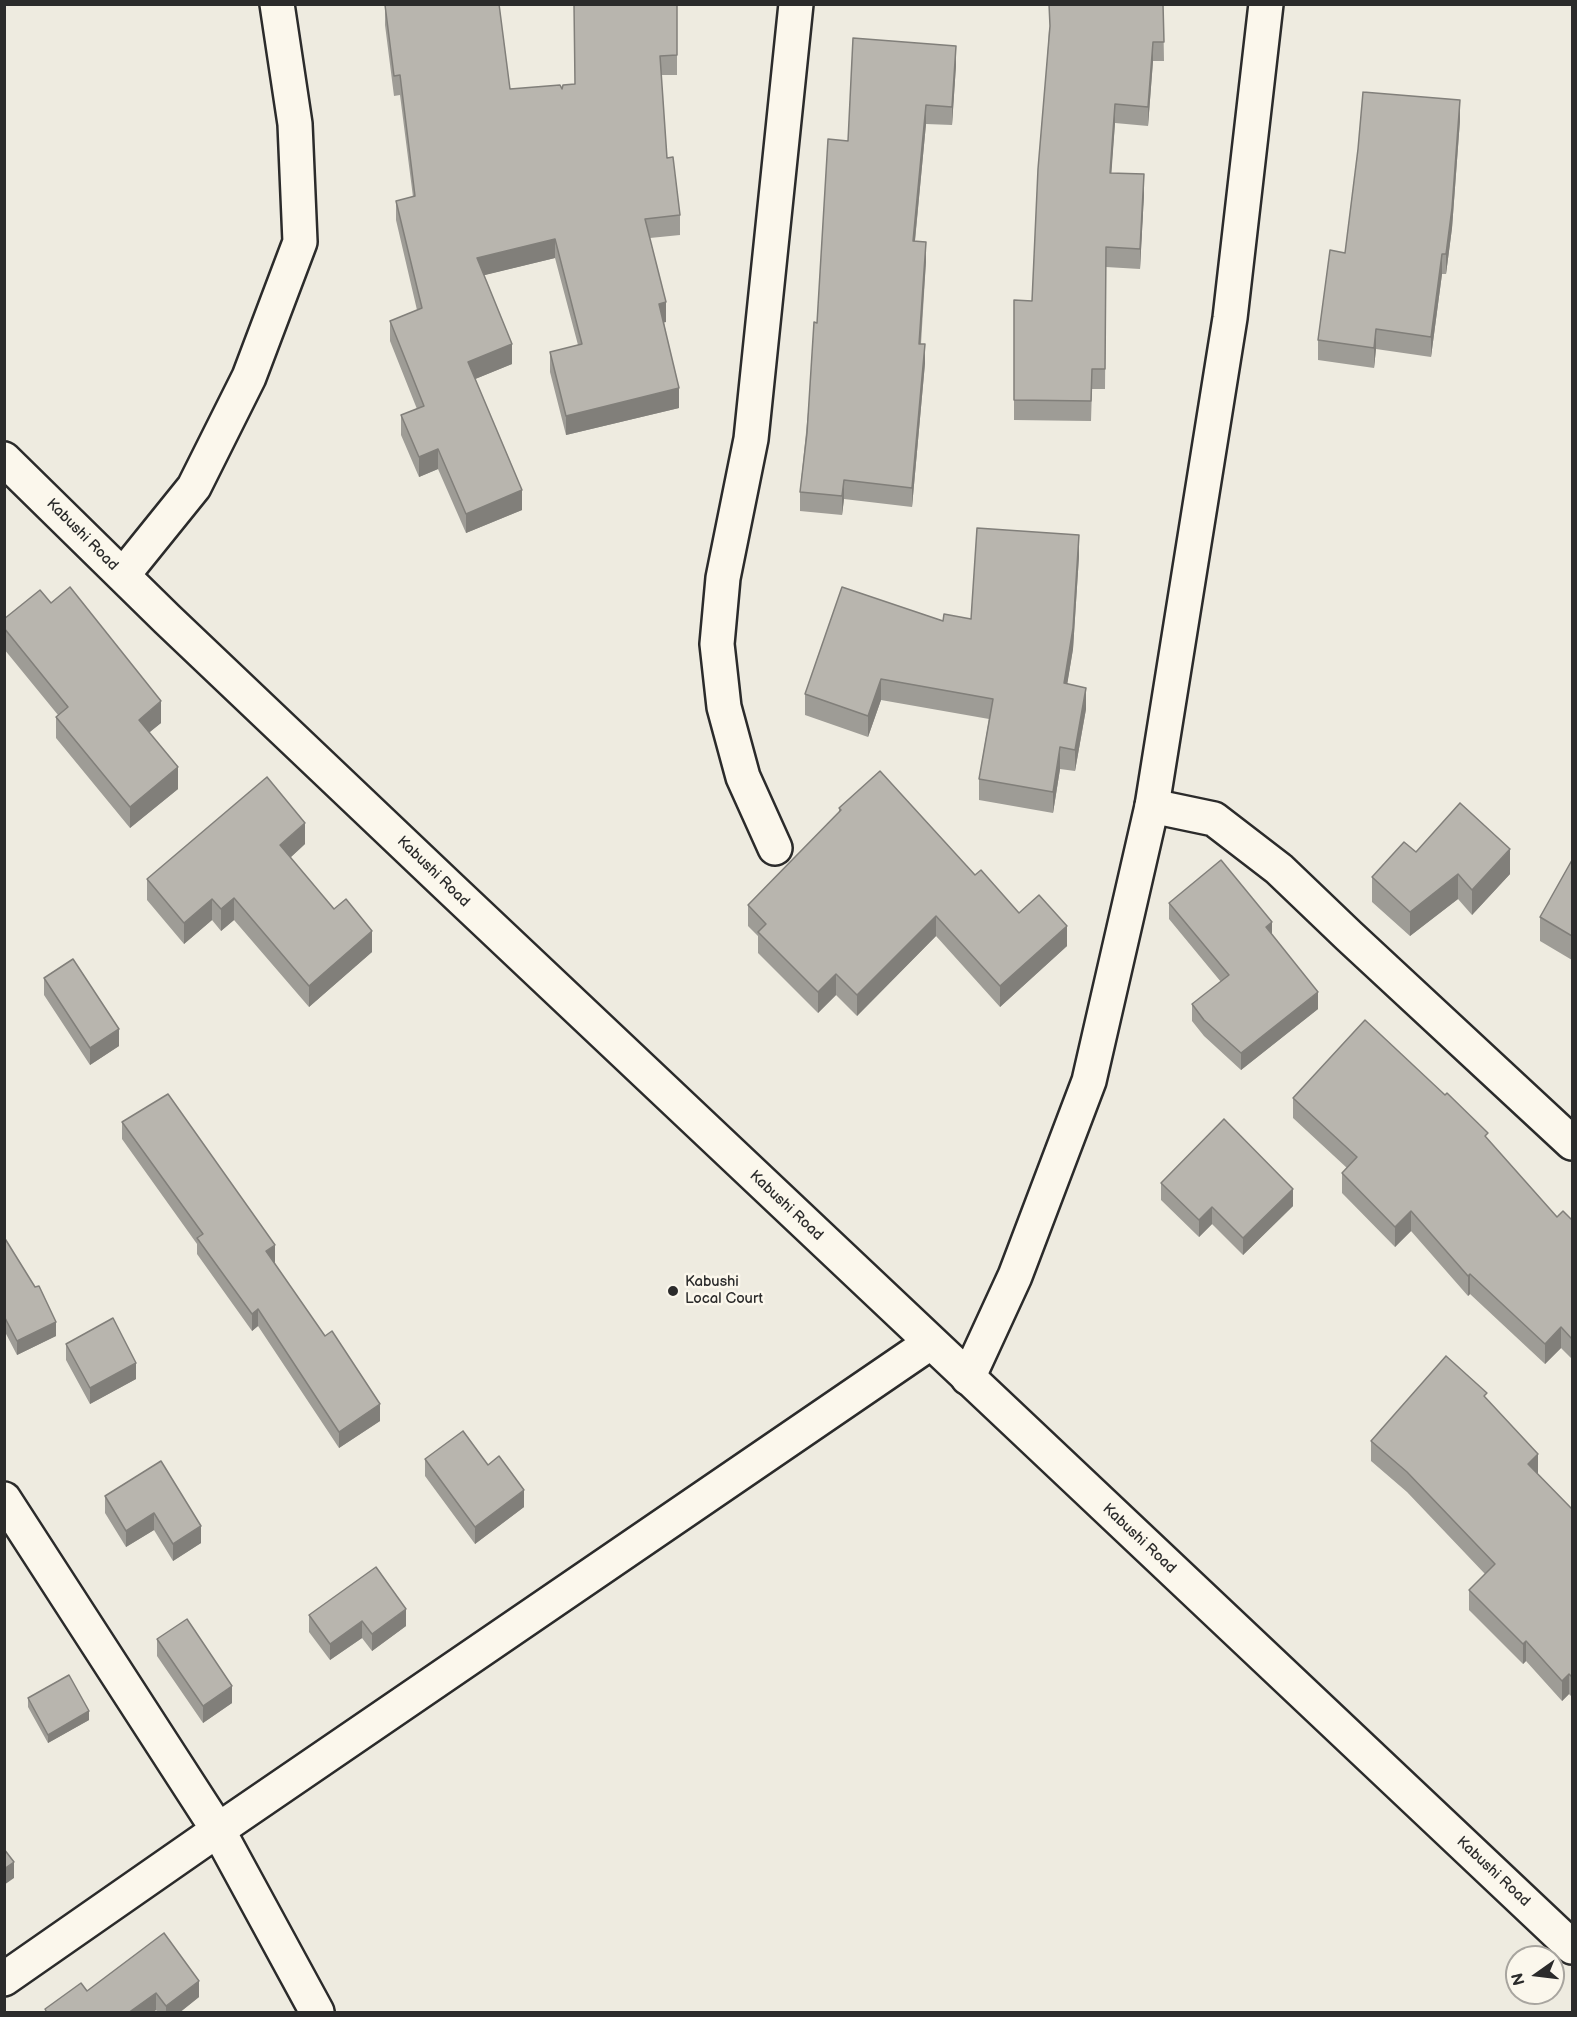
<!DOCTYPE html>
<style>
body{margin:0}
#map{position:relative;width:1577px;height:2017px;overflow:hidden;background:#eeebe0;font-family:"Balsamiq Sans",sans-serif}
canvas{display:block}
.frame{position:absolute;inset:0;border:6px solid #2b2b2b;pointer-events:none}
.north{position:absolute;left:1505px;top:1945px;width:60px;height:60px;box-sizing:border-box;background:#fbf7ec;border:2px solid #a8a59f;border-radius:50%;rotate:256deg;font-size:16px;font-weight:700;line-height:24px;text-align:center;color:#2b2b2b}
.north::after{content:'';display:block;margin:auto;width:21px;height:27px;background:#2b2b2b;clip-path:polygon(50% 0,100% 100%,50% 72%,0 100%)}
</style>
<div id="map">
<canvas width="1577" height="2017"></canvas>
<div class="frame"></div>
<div class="north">N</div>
</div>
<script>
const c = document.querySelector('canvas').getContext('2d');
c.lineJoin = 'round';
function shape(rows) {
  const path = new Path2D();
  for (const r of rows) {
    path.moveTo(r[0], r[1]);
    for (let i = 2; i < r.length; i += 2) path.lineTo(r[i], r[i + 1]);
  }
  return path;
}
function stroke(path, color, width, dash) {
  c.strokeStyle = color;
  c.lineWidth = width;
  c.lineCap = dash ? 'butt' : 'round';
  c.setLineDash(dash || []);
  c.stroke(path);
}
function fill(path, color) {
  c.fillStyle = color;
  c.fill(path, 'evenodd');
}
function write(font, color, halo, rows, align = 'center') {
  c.font = font + ' "Balsamiq Sans",sans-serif';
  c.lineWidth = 5;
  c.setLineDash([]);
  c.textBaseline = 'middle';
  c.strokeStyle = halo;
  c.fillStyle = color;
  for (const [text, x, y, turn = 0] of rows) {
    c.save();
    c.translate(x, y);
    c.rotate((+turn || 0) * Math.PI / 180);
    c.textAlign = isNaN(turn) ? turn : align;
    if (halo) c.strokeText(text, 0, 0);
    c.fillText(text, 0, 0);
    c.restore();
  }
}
const minor = shape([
 [123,575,194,487,249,377,300,242,295,124,277,4],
 [1152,806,1214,819,1279,869,1349,936,1572,1143],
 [775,848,743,777,724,707,717,644,723,578,751,439,796,4],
 [4,1499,218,1830,317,2012],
 [4,1979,218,1830,930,1343]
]);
const tertiary = shape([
 [968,1378,1015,1276,1089,1081,1152,806,1230,318,1266,4]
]);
const secondary = shape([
 [4,459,167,619,448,886,1572,1947]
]);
stroke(minor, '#2b2b2b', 38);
stroke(tertiary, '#2b2b2b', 38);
stroke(secondary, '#2b2b2b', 38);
stroke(minor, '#fbf7ec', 33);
stroke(tertiary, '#fbf7ec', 33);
stroke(secondary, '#fbf7ec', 33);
fill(shape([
 [677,4,677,75,661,75,667,158,680,215,680,235,650,238,666,322,664,322,679,408,566,435,550,372,550,352,578,345,555,258,484,275,512,364,475,379,522,510,466,533,438,469,419,477,401,435,401,415,417,409,390,341,390,321,417,310,396,220,396,201,413,197,400,95,394,96,385,25,385,5,510,89,562,89,574,84],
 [1163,4,1164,61,1153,61,1148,126,1115,123,1111,173,1144,194,1140,269,1106,267,1105,389,1092,389,1091,421,1014,420,1014,300,1032,301,1049,30],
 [956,65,952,125,926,124,915,241,926,261,921,344,925,363,912,507,844,499,842,515,800,511,800,492,817,323,848,141],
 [1460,120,1452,228,1446,274,1442,274,1431,357,1376,349,1374,368,1318,360,1318,340,1345,253],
 [1079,556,1073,649,1067,684,1086,709,1075,771,1060,769,1053,813,979,800,979,779,989,719,881,700,868,737,805,715,805,694,943,621,971,619],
 [51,603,161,723,149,732,178,789,130,828,56,738,56,717,58,715,4,649,4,619],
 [839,808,975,875,1019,913,1067,946,1000,1007,936,936,857,1016,836,995,818,1013,758,953,758,936,748,926,748,905,839,813],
 [305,844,290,858,334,909,372,952,309,1007,234,920,221,931,212,920,184,944,147,900,147,879],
 [1416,852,1510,874,1472,915,1458,899,1410,936,1372,902,1372,877],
 [1572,860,1572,960,1540,941,1540,917],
 [1169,903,1272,934,1318,1009,1241,1070,1204,1036,1192,1021,1192,1004,1221,982,1169,919],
 [44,978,119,1046,90,1065,44,995],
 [1293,1098,1488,1140,1557,1217,1572,1220,1572,1359,1561,1348,1545,1364,1470,1294,1468,1296,1411,1231,1395,1247,1342,1193,1342,1173,1347,1168,1293,1118],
 [122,1122,275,1262,274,1263,380,1421,339,1448,258,1326,252,1331,197,1254,197,1244,122,1139],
 [1161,1183,1293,1206,1243,1255,1212,1224,1199,1237,1161,1200],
 [4,1237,56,1336,17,1355,4,1330],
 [66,1344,136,1379,90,1404,66,1360],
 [1487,1400,1538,1474,1572,1509,1572,1697,1569,1694,1562,1701,1526,1661,1523,1664,1469,1610,1469,1590,1485,1574,1407,1492,1371,1461,1371,1441],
 [425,1459,488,1465,524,1507,475,1544,425,1476],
 [161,1461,201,1543,173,1561,154,1530,126,1547,105,1513,105,1496],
 [309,1615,406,1626,372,1651,362,1638,330,1660,309,1632],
 [157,1639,232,1703,203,1723,157,1656],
 [28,1698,89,1720,48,1743,28,1707],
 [164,1933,199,1997,179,2013,158,2013,156,2010,152,2013,45,2013,45,2009,87,1991]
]), '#9e9c96');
fill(shape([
 [1153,42,1153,61,1148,126,1148,107],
 [956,46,956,65,952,125,952,107],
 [1460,100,1460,120,1452,228,1446,274,1446,254],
 [1115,104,1115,123,1110,193,1110,173],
 [926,105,926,124,913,260,913,241],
 [1144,174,1144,194,1140,269,1140,249],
 [555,239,555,258,477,277,477,258],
 [926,242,926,261,919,362,919,344],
 [1442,254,1442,274,1431,357,1431,337],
 [666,302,666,322,659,324,659,304],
 [1376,329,1376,349,1374,368,1374,348],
 [512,344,512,364,468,382,468,362],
 [925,344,925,363,912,507,912,488],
 [679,388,679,408,566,435,566,416],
 [438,449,438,469,419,477,419,457],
 [844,480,844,499,842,515,842,496],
 [522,490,522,510,466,533,466,514],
 [1079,535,1079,556,1073,649,1064,704,1064,683],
 [881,679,881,700,868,737,868,716],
 [1086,688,1086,709,1075,771,1075,750],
 [161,701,161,723,139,741,139,720],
 [1060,747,1060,769,1053,813,1053,792],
 [178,767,178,789,130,828,130,807],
 [305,823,305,844,280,867,280,845],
 [1510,849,1510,874,1472,915,1472,890],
 [1458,874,1458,899,1410,936,1410,912],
 [234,898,234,920,221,931,221,909],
 [212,899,212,920,184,944,184,923],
 [936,916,936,936,857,1016,857,995],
 [1272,922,1272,939,1266,927],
 [1067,926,1067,946,1000,1007,1000,986],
 [372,931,372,952,309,1007,309,986],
 [836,974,836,995,818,1013,818,992],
 [1318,992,1318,1009,1241,1070,1241,1053],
 [119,1029,119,1046,90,1065,90,1048],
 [1293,1189,1293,1206,1243,1255,1243,1238],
 [1212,1207,1212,1224,1199,1237,1199,1220],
 [1411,1211,1411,1231,1395,1247,1395,1227],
 [275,1245,275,1262,266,1268,266,1251],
 [1470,1274,1470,1294,1468,1296,1468,1276],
 [258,1309,258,1326,252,1331,252,1314],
 [56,1322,56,1336,17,1355,17,1341],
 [1561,1327,1561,1348,1545,1364,1545,1344],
 [136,1363,136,1379,90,1404,90,1388],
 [380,1404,380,1421,339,1448,339,1432],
 [1538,1454,1538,1474,1528,1464],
 [524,1490,524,1507,475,1544,475,1527],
 [154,1513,154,1530,126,1547,126,1531],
 [201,1526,201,1543,173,1561,173,1544],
 [406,1609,406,1626,372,1651,372,1634],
 [362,1621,362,1638,330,1660,330,1644],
 [1526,1641,1526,1661,1523,1664,1523,1644],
 [1569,1674,1569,1694,1562,1701,1562,1681],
 [232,1686,232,1703,203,1723,203,1706],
 [89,1711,89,1720,48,1743,48,1735],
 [14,1862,14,1878,4,1885,4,1869],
 [199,1981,199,1997,179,2013,166,2013,166,2006],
 [156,1993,156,2010,152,2013,128,2013]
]), '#817f7a');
const building = shape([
 [390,4,499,4,510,89,560,85,562,89,563,85,575,84,574,4,677,4,677,55,660,56,667,158,673,157,680,215,645,219,666,302,659,304,679,388,566,416,550,352,582,344,555,239,477,258,512,344,468,362,522,490,466,514,438,449,419,457,401,415,424,406,390,321,422,308,396,201,415,196,400,75,394,76,385,5,390,4],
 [1049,4,1163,4,1164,42,1153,42,1148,107,1115,104,1110,173,1144,174,1140,249,1106,247,1105,369,1092,369,1091,401,1014,400,1014,300,1032,301,1038,169,1050,26,1049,4],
 [853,38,956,46,952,107,926,105,913,241,926,242,919,344,925,344,912,488,844,480,842,496,800,492,807,433,814,322,817,323,828,139,848,141,853,38],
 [1363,92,1460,100,1452,208,1446,254,1442,254,1431,337,1376,329,1374,348,1318,340,1330,250,1345,253,1358,149,1363,92],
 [977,528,1079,535,1073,628,1064,683,1086,688,1075,750,1060,747,1053,792,979,779,993,699,881,679,868,716,805,694,842,587,943,621,944,614,971,619,977,528],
 [70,587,161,701,139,720,178,767,130,807,56,717,68,707,4,628,4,619,40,590,51,603,70,587],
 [880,771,975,875,981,870,1019,913,1039,895,1067,926,1000,986,936,916,857,995,836,974,818,992,758,932,766,924,748,905,841,810,839,808,880,771],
 [267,777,305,823,280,845,334,909,346,899,372,931,309,986,234,898,221,909,212,899,184,923,147,879,267,777],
 [1460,803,1510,849,1472,890,1458,874,1410,912,1372,877,1404,842,1416,852,1460,803],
 [1221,860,1272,922,1266,927,1318,992,1241,1053,1204,1020,1192,1004,1229,975,1169,903,1221,860],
 [1572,860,1572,936,1540,917,1572,860],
 [73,959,119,1029,90,1048,44,978,73,959],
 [1365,1020,1445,1095,1447,1093,1488,1133,1485,1136,1557,1217,1563,1211,1572,1220,1572,1339,1561,1327,1545,1344,1470,1274,1468,1276,1411,1211,1395,1227,1342,1173,1357,1157,1293,1098,1365,1020],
 [168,1094,275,1245,266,1251,325,1336,332,1331,380,1404,339,1432,258,1309,252,1314,197,1238,203,1234,122,1122,168,1094],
 [1224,1119,1293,1189,1243,1238,1212,1207,1199,1220,1161,1183,1224,1119],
 [4,1237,35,1287,39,1286,56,1322,17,1341,4,1316,4,1237],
 [113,1318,136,1363,90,1388,66,1344,113,1318],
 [1446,1356,1487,1393,1484,1396,1538,1454,1528,1464,1572,1509,1572,1677,1569,1674,1562,1681,1526,1641,1523,1644,1469,1590,1495,1564,1407,1472,1371,1441,1446,1356],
 [463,1431,488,1465,499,1456,524,1490,475,1527,425,1459,463,1431],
 [161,1461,201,1526,173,1544,154,1513,126,1531,105,1496,161,1461],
 [376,1567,406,1609,372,1634,362,1621,330,1644,309,1615,376,1567],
 [187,1619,232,1686,203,1706,157,1639,187,1619],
 [69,1675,89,1711,48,1735,28,1698,69,1675],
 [4,1849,14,1862,4,1869,4,1849],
 [164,1933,199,1981,166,2006,156,1993,128,2013,47,2013,45,2009,81,1983,87,1991,164,1933]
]);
fill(building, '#b8b5ae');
stroke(building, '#817f7a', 1.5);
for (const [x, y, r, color] of [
 [673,1291,6,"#2b2b2b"]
]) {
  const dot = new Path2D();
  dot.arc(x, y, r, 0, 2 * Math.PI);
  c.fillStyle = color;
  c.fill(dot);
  stroke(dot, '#fbf7ec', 2);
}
write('15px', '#2b2b2b', '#fbf7ec', [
 ["Kabushi Road",82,535,45],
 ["Kabushi Road",433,872,44],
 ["Kabushi Road",786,1206,43],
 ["Kabushi Road",1139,1539,43],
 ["Kabushi Road",1493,1872,43]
]);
write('15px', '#2b2b2b', '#fbf7ec', [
 ["Kabushi",685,1282],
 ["Local Court",685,1299]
], 'left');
</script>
